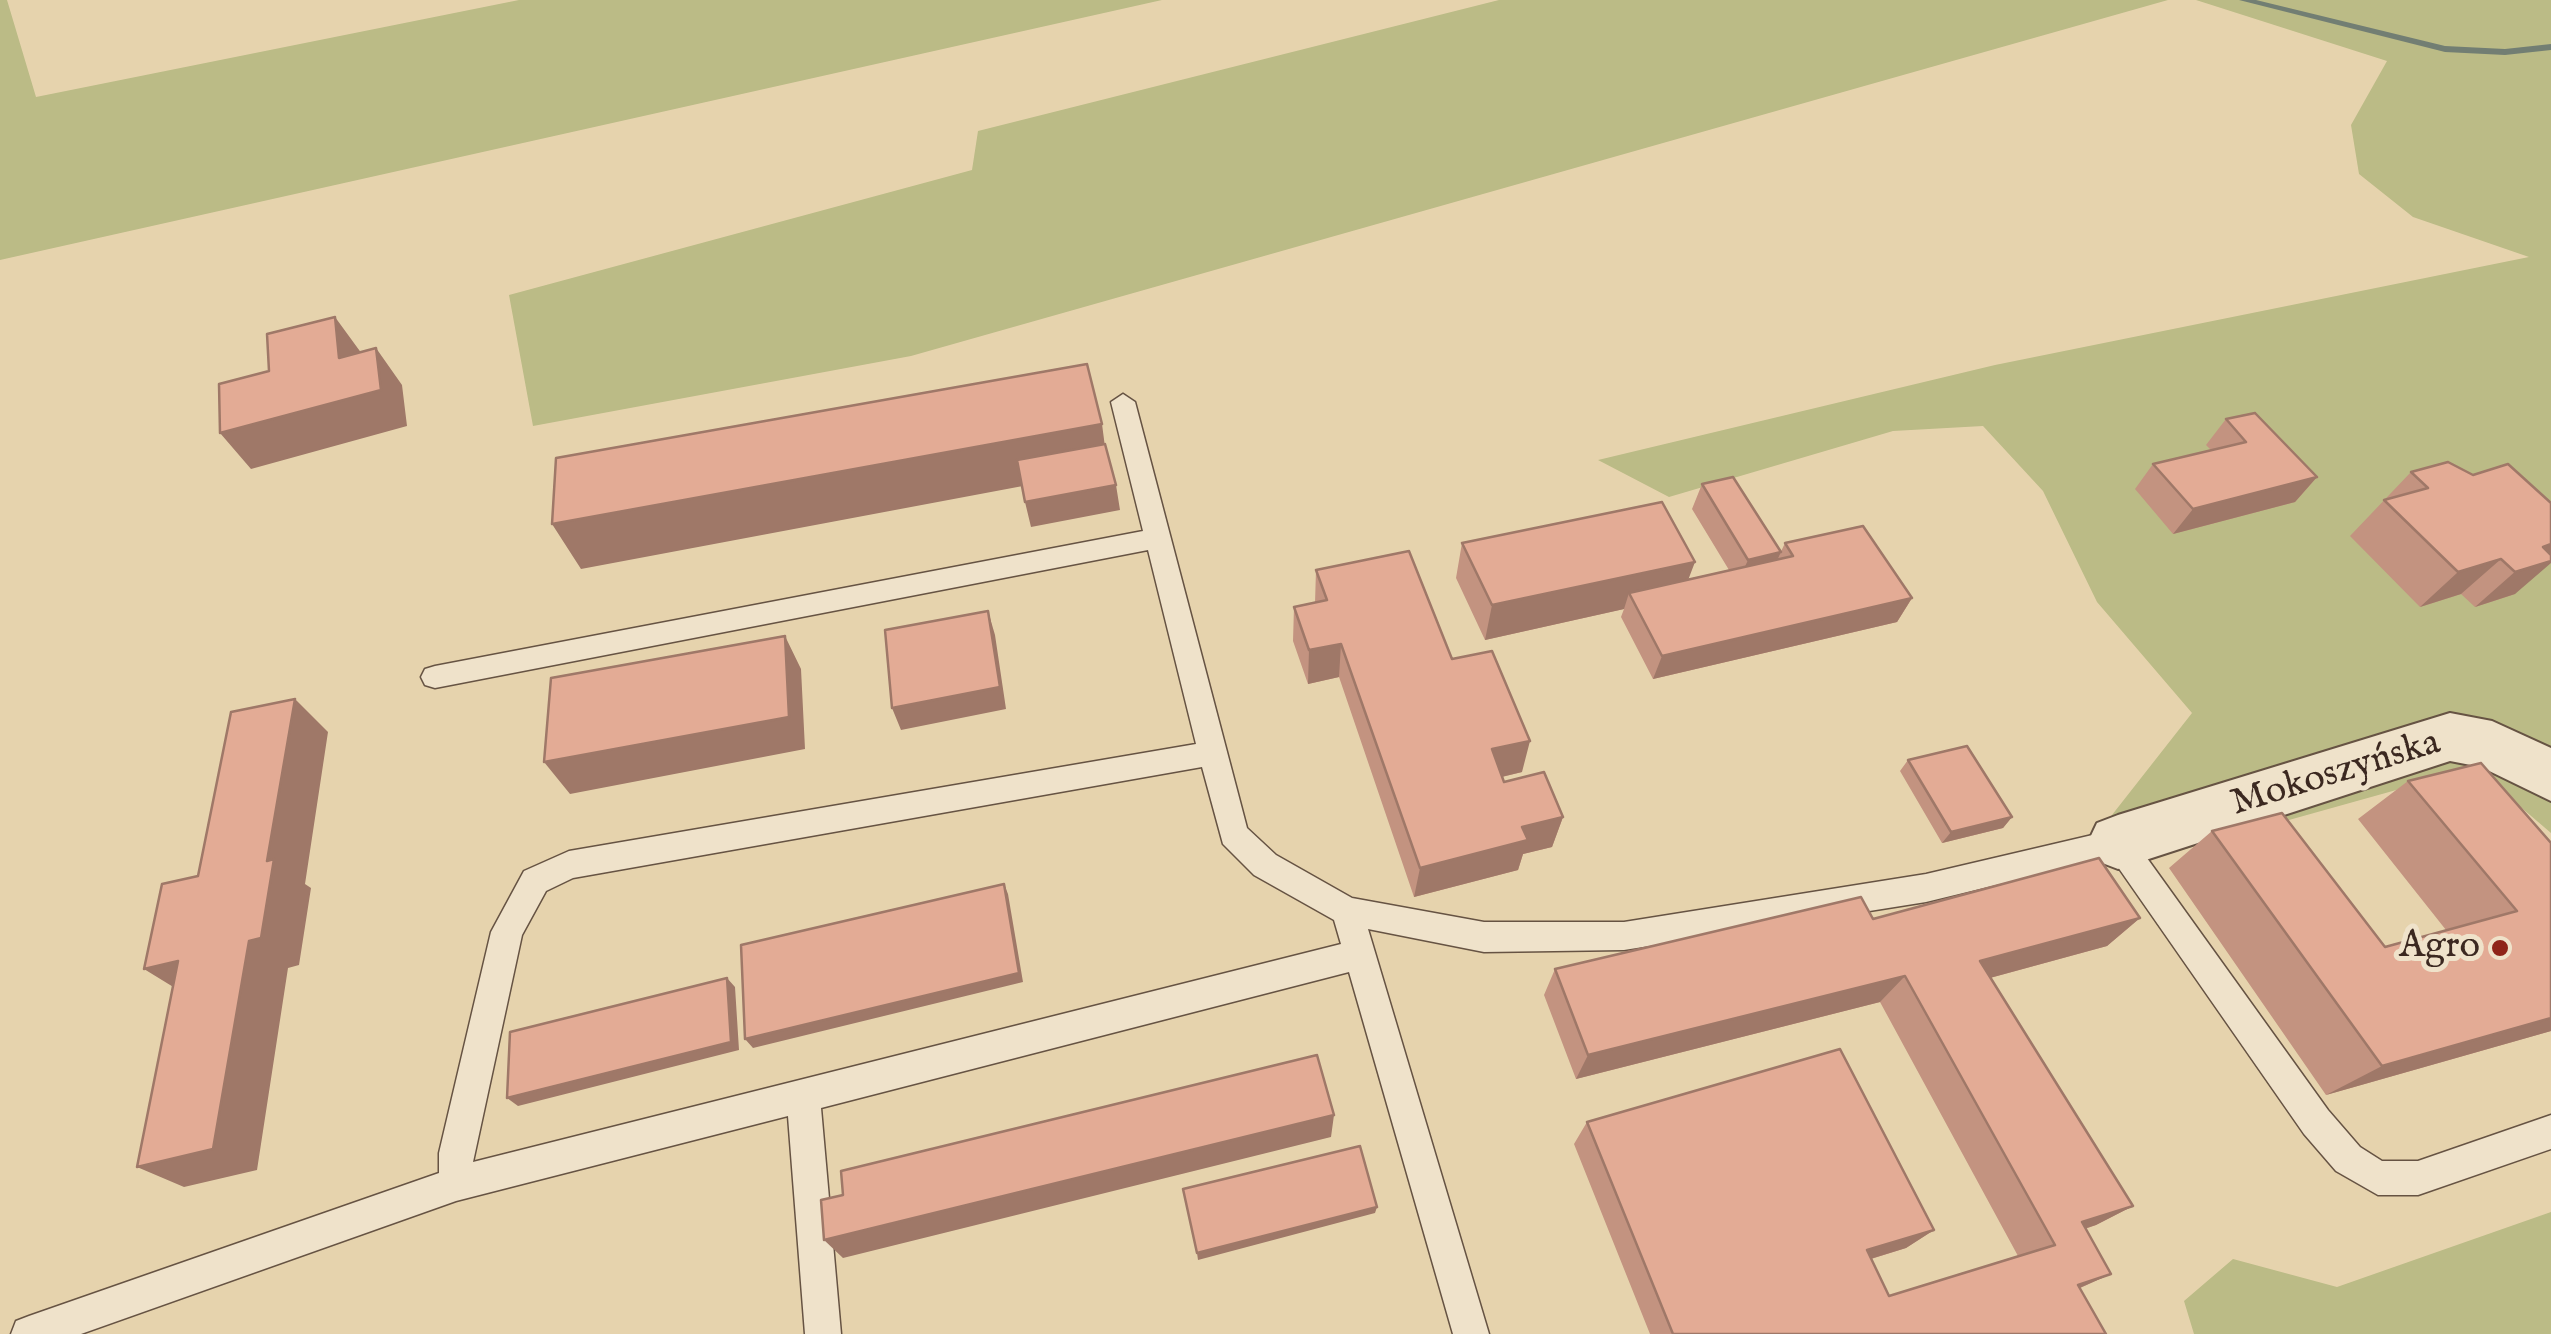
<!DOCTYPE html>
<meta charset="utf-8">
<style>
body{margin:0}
canvas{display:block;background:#e6d3ad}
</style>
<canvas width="2551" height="1334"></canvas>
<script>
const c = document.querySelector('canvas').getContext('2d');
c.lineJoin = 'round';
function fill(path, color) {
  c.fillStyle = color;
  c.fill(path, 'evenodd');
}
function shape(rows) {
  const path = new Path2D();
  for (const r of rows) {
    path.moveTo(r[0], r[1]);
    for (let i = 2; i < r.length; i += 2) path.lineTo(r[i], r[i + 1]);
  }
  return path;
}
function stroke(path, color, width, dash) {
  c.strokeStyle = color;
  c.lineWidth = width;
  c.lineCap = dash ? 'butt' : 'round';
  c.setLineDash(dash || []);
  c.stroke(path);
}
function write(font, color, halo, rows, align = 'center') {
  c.font = font + ' "IM FELL English",serif';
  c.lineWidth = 10;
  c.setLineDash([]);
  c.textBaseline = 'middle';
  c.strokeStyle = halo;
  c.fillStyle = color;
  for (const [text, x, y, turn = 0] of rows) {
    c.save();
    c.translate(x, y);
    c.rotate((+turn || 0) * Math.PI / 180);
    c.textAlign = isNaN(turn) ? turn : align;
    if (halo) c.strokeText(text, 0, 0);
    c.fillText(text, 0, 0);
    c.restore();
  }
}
fill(shape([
 [0,0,7,0,36,97,519,0,1162,0,0,260],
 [1499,0,2168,0,911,356,533,426,509,295,972,170,978,131],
 [2196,0,2551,0,2551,833,2475,768,2153,858,2090,843,2192,713,2097,602,2043,491,1983,426,1893,431,1669,497,1598,460,1995,365,2529,257,2413,217,2359,174,2351,125,2387,61],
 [2551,1212,2551,1334,2194,1334,2184,1301,2233,1259,2337,1287]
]), '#bbbb86');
fill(shape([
 [2239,0,2256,0,2445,46,2505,49,2551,44,2551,50,2505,55,2445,52,2239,0]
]), '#727e73');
const service = shape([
 [1123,394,1135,402,1247,828,1276,855,1352,898,1484,922,1624,922,1926,874,2118,829,2129,833,2328,1110,2360,1147,2382,1161,2418,1161,2551,1115,2551,1149,2418,1195,2378,1195,2336,1171,2304,1134,2111,857,1926,902,1624,950,1484,952,1368,929,1489,1334,1453,1334,1349,972,821,1108,841,1334,805,1334,788,1116,456,1201,81,1334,11,1334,16,1321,29,1316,439,1173,439,1153,491,932,524,871,569,851,1196,744,1148,550,435,688,425,685,421,677,425,669,435,666,1143,531,1111,402,1123,394],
 [1202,767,1223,844,1254,875,1334,920,1341,944,473,1162,522,935,546,891,573,878,1202,767]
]);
const minor = shape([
 [2450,713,2492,721,2551,748,2551,801,2481,767,2450,761,2118,869,2097,861,2088,842,2097,823,2118,815,2450,713]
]);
stroke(service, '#665343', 3);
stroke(minor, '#665343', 4);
fill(service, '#efe2ca');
fill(minor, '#efe2ca');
fill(shape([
 [2226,419,2317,477,2295,502,2173,534,2135,489,2153,464,2211,450,2206,445],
 [2411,472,2473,475,2551,503,2515,594,2475,607,2461,594,2420,607,2350,536],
 [1702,484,1781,552,1777,560,1785,543,1912,598,1897,622,1653,679,1621,617,1624,609,1485,640,1456,578,1462,543,1688,579,1729,570,1692,509],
 [1316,570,1452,659,1522,772,1502,777,1504,782,1563,817,1552,847,1523,854,1518,870,1414,897,1339,677,1308,684,1293,641,1294,607,1315,603],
 [1908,760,2012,817,2003,828,1942,843,1900,771],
 [2481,763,2551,1031,2326,1095,2169,868,2212,831,2385,947,2446,930,2358,819,2408,781],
 [2140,918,2107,946,1990,978,2133,1206,2096,1225,2085,1229,2111,1274,2080,1288,2106,1334,1650,1334,1574,1144,1587,1122,1934,1230,1906,1248,1871,1259,1889,1296,2018,1256,1880,1002,1576,1079,1544,995,1555,969,1873,919]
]), '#c39380');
fill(shape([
 [335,317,362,354,376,348,402,385,407,426,251,469,220,433,339,358],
 [1102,424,1108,470,581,569,552,524],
 [2317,477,2295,502,2173,534,2193,509],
 [1116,485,1120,510,1031,527,1025,502],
 [2551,544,2551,563,2515,594,2475,607,2543,547],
 [1781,552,1770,576,1737,584,1748,560],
 [2501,559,2461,594,2420,607,2458,572],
 [1695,562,1682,596,1629,593,1624,609,1485,640,1492,605],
 [1912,598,1897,622,1653,679,1662,656],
 [988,611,995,635,1006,709,901,730,892,708],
 [785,636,801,669,805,749,570,794,544,762],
 [1341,644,1339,677,1308,684,1309,650],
 [295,699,328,732,305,884,311,888,299,965,288,968,257,1170,184,1187,137,1167,249,941,267,861],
 [1530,741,1522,772,1484,781,1492,749],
 [1563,817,1552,847,1523,854,1518,870,1414,897,1420,868,1522,827],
 [2012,817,2003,828,1942,843,1951,832],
 [1004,884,1008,894,1023,982,753,1048,745,1039],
 [2140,918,2107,946,1953,988,1980,961],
 [178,961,188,996,144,969],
 [1905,976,1880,1002,1576,1079,1588,1055],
 [727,978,735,987,739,1050,518,1106,507,1098],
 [2551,1018,2551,1031,2326,1095,2382,1066],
 [1334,1115,1331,1137,843,1258,824,1240],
 [2133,1206,2096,1225,2052,1239,2082,1222],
 [1377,1207,1375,1213,1198,1260,1197,1253],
 [1934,1230,1906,1248,1841,1268,1867,1250],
 [2111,1274,2075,1290,2078,1285]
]), '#9f7868');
const building = shape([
 [335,317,339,358,376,348,381,390,220,433,219,384,269,371,267,334,335,317],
 [1087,364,1102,424,552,524,556,458,1087,364],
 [2255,413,2317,477,2193,509,2153,464,2246,442,2226,419,2255,413],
 [1105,444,1116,485,1025,502,1017,460,1105,444],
 [2448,462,2473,475,2508,464,2551,503,2551,544,2543,547,2551,555,2551,561,2515,572,2501,559,2458,572,2384,500,2428,488,2411,472,2448,462],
 [1733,477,1781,552,1748,560,1702,484,1733,477],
 [1662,502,1695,562,1492,605,1462,543,1662,502],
 [1863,526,1912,598,1662,656,1629,593,1793,556,1785,543,1863,526],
 [1409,551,1452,659,1492,651,1530,741,1492,749,1504,782,1544,772,1563,817,1522,827,1528,840,1420,868,1341,644,1309,650,1294,607,1327,600,1316,570,1409,551],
 [988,611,1000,687,892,708,885,630,988,611],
 [785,636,789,717,544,762,551,678,785,636],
 [295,699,267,861,274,859,261,938,249,941,213,1149,137,1167,178,961,144,969,162,884,198,876,231,712,295,699],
 [1967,746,2012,817,1951,832,1908,760,1967,746],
 [2481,763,2551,843,2551,1018,2382,1066,2212,831,2282,813,2385,947,2517,911,2408,781,2481,763],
 [2099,858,2140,918,1980,961,2133,1206,2082,1222,2111,1274,2078,1285,2106,1334,1673,1334,1587,1122,1840,1049,1934,1230,1867,1250,1889,1296,2055,1245,1905,976,1588,1055,1555,969,1861,897,1873,919,2099,858],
 [1004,884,1019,973,745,1039,741,945,1004,884],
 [727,978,731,1042,507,1098,510,1032,727,978],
 [1317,1055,1334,1115,824,1240,821,1200,843,1195,841,1171,1317,1055],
 [1360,1146,1377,1207,1197,1253,1183,1189,1360,1146]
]);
fill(building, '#e3ab95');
stroke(building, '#9f7868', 2.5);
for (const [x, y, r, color] of [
 [2500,948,10,"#8f2418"]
]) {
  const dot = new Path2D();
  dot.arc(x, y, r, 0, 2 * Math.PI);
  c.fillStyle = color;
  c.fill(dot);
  stroke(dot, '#efe2ca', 4);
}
write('38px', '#3b2820', '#efe2ca', [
 ["Mokoszyńska",2336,775,-17]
]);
write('38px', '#3b2820', '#efe2ca', [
 ["Agro",2480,948]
], 'right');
</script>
